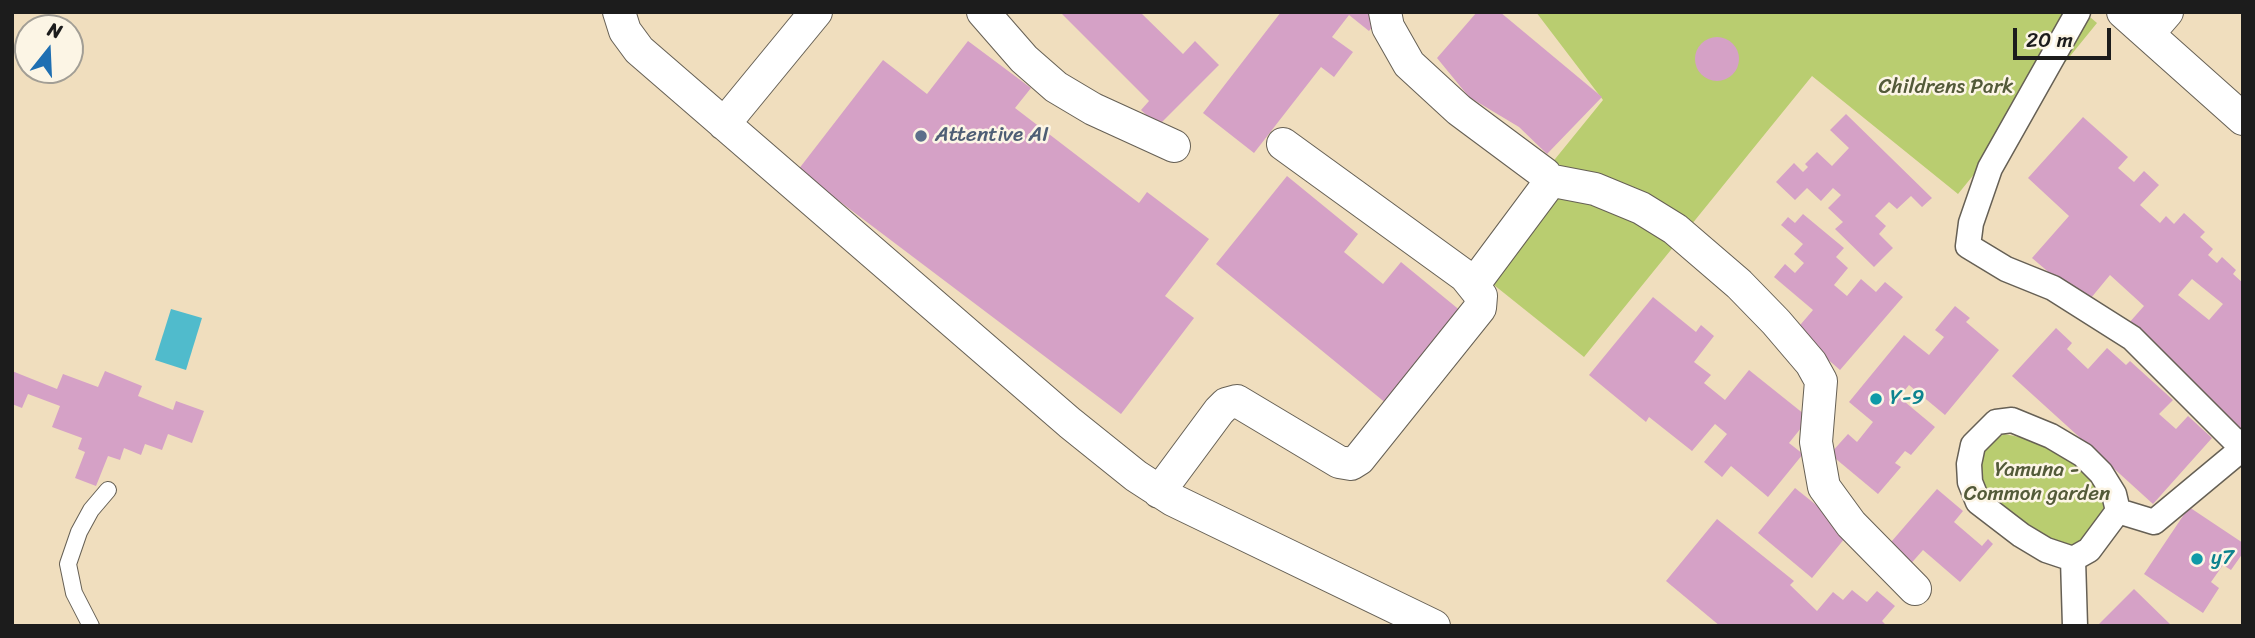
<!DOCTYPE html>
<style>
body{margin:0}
#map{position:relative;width:2255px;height:638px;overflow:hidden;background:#f0debe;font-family:Sriracha,sans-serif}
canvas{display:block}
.frame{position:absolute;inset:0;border:14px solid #1c1c1c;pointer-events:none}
.north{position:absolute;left:14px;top:14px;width:70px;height:70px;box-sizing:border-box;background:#fcf5e5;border:2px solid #a29e95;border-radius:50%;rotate:18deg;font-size:19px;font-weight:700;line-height:28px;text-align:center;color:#1c1c1c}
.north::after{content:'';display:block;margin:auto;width:24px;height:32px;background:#1f6fb2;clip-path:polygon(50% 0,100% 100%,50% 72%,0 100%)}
.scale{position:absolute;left:2013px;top:28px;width:98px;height:32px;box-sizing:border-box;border:4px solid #1c1c1c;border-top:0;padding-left:9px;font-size:21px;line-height:24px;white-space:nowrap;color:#1c1c1c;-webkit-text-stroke:5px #fcf5e5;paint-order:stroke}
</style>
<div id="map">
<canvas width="2255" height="638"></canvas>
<div class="frame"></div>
<div class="north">N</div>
<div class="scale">20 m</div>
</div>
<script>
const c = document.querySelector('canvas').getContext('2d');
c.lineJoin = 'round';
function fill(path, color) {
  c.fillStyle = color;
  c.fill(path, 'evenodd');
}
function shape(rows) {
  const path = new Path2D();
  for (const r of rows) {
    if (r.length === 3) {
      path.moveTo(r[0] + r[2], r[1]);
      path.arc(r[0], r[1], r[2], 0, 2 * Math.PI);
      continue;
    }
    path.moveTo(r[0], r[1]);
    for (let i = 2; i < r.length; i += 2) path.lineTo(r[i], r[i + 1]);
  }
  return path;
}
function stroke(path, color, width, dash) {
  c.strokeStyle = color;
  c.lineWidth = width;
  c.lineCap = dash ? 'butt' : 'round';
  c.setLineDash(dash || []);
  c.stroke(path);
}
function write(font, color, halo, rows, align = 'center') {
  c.font = font + ' Sriracha,sans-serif';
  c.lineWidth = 5;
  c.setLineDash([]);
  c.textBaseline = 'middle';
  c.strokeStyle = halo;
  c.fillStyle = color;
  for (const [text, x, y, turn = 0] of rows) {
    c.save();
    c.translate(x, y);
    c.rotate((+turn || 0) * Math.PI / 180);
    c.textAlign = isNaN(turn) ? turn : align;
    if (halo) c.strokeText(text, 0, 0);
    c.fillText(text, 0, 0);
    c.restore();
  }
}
fill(shape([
 [1536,12,2084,12,2097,23,1958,194,1812,76,1584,357,1469,265,1603,100],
 [2004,434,2055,444,2094,481,2108,512,2070,550,2040,536,1988,499,1976,463,1983,448]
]), '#b9cd70');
fill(shape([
 [171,309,202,318,186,370,155,360]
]), '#50bbcc');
fill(shape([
 [1060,12,1140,12,1183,54,1195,41,1219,65,1158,126,1141,110,1149,101],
 [1281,12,1384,12,1369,31,1349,15,1332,37,1353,52,1334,77,1321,67,1254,153,1203,113],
 [1477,12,1500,12,1602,97,1547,154,1519,127,1469,97,1437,58],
 [1717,59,22],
 [968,41,1031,88,1015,108,1139,203,1147,192,1209,239,1165,296,1194,318,1121,414,798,170,883,60,927,94],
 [1846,114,1932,198,1922,207,1911,196,1897,209,1889,202,1875,216,1886,226,1879,234,1893,248,1874,267,1835,229,1843,222,1828,208,1841,195,1833,188,1821,201,1807,188,1795,200,1776,182,1794,163,1803,172,1808,167,1805,164,1817,152,1832,166,1849,148,1830,130],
 [2083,117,2128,157,2118,168,2134,182,2144,171,2159,185,2140,205,2160,223,2166,216,2174,224,2184,213,2205,232,2200,237,2213,249,2208,255,2217,263,2222,257,2236,270,2233,274,2243,283,2243,437,2189,386,2193,381,2128,324,2144,306,2110,275,2086,304,2032,258,2069,216,2028,178],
 [2192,279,2223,304,2209,320,2178,295],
 [1287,176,1358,234,1344,252,1383,284,1401,262,1462,312,1387,404,1216,264],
 [1803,214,1844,248,1836,257,1848,268,1834,285,1847,296,1861,279,1876,292,1885,282,1903,297,1840,370,1795,331,1813,310,1774,277,1785,264,1795,273,1804,263,1794,254,1803,244,1781,225,1788,217,1795,223],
 [1653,297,1696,332,1701,325,1714,336,1694,362,1711,375,1704,383,1725,400,1749,370,1809,418,1789,443,1803,454,1768,497,1731,466,1722,477,1704,462,1727,434,1715,424,1692,451,1649,417,1646,422,1589,375],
 [1955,306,1970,318,1966,322,1999,350,1945,415,1909,385,1899,397,1935,427,1911,455,1905,451,1895,463,1901,467,1878,494,1830,454,1848,434,1857,442,1873,422,1849,402,1904,335,1929,355,1944,337,1935,330],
 [2056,328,2072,343,2067,349,2088,369,2107,348,2126,365,2130,361,2173,400,2159,414,2176,429,2188,416,2212,438,2153,504,2012,376],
 [12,371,57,389,63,374,98,387,105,371,142,386,138,396,173,410,176,401,204,411,192,443,168,434,162,450,145,444,141,455,124,448,120,460,108,456,96,486,75,478,85,452,78,449,82,438,52,427,60,406,28,394,22,408,12,404],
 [1795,488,1850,532,1812,578,1758,533],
 [1937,489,1963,511,1954,522,1982,546,1988,539,1993,544,1960,582,1923,550,1907,568,1885,549],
 [2189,507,2243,543,2243,553,2231,570,2223,565,2211,582,2219,588,2203,613,2144,574],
 [1717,519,1794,581,1790,585,1817,611,1833,592,1843,600,1852,590,1867,602,1877,591,1895,606,1882,621,1887,626,1720,626,1666,581],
 [2134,589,2172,626,2097,626]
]), '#d5a1c6');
const service = shape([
 [91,626,74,593,68,564,79,532,91,510,108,490]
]);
const pedestrian = shape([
 [2078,12,1990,168,1971,223,1968,246,2006,269,2053,288,2132,338,2233,439,2243,444],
 [2012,420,2051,436,2083,455,2101,473,2114,494,2118,511,2089,550,2073,559,2046,550,2021,535,1978,502,1970,482,1969,464,1973,445,1996,422,2012,420],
 [2118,511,2154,522,2243,448],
 [2073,559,2075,626]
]);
const minor = shape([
 [619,12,625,31,639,50,1070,423,1136,476,1173,500,1434,626],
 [983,12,1024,59,1056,87,1093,109,1174,146],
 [1385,12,1388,27,1409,64,1459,110,1545,174,1548,180,1547,186,1474,284],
 [2123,12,2243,119],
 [2148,34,2167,12],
 [724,124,816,12],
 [1548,180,1595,189,1641,208,1675,229,1739,284,1776,322,1811,363,1821,381,1816,442,1824,487,1851,524,1915,589],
 [1159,492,1219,411,1226,404,1237,401,1339,462,1351,464,1359,459,1480,308,1481,296,1465,276,1283,144]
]);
stroke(service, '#666055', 18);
stroke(pedestrian, '#666055', 27);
stroke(minor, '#666055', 34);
stroke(service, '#fff', 16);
stroke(pedestrian, '#fff', 24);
stroke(minor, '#fff', 32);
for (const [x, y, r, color] of [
 [921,136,7,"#5c6f8a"],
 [1876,399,7,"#0f9aa8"],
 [2197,559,7,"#0f9aa8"]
]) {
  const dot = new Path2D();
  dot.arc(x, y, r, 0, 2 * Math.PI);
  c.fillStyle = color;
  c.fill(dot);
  stroke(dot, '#fcf5e5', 2.5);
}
write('21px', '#535a39', '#fcf5e5', [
 ["Childrens Park",1946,88],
 ["Yamuna -",2037,471],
 ["Common garden",2037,495]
]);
write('21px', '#4e5e75', '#fcf5e5', [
 ["Attentive AI",935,136]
], 'left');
write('21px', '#0d838f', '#fcf5e5', [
 ["Y-9",1890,399],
 ["y7",2211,559]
], 'left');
</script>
